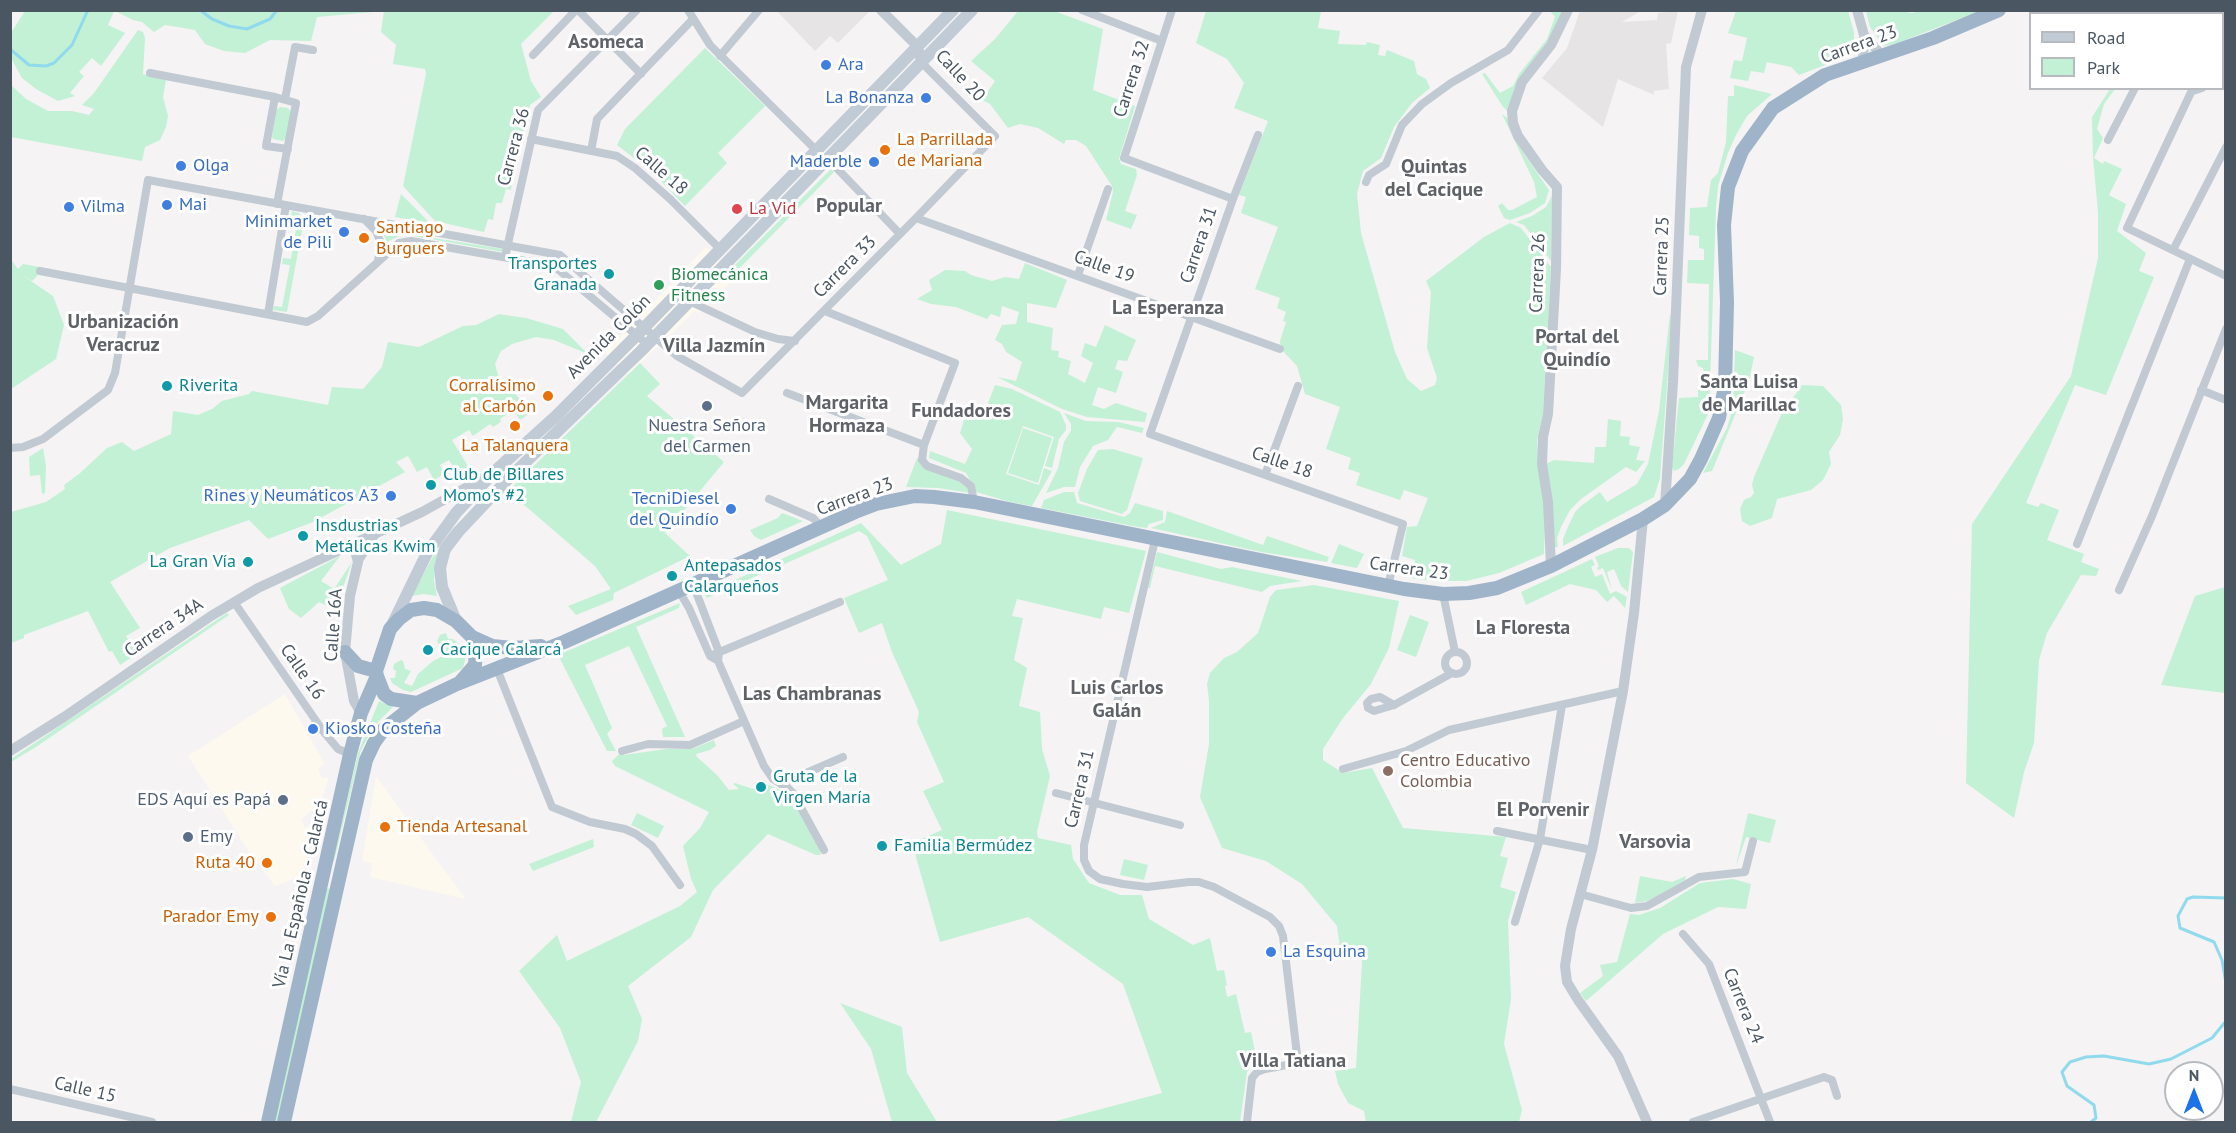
<!DOCTYPE html>
<meta charset="utf-8">
<style>
body{margin:0}
#map{position:relative;width:2236px;height:1133px;overflow:hidden;background:#f5f3f3;font-family:"PT Sans",sans-serif}
canvas{display:block}
.frame{position:absolute;inset:0;border:12px solid #4a5661;pointer-events:none}
.legend{position:absolute;left:2029px;top:12px;width:195px;height:78px;box-sizing:border-box;background:#fff;border:2px solid #b7bbc0;margin:0;padding:8px 10px;list-style:none;font-size:18px;color:#4a5661}
.legend li{display:flex;align-items:center;gap:12px;height:30px}
.legend b{width:30px;border:2px solid #b7bbc0}
.north{position:absolute;left:2164px;top:1061px;width:60px;height:60px;box-sizing:border-box;background:#fff;border:2px solid #b7bbc0;border-radius:50%;rotate:0deg;font-size:16px;font-weight:700;line-height:24px;text-align:center;color:#4a5661}
.north::after{content:'';display:block;margin:auto;width:21px;height:27px;background:#1a73e8;clip-path:polygon(50% 0,100% 100%,50% 72%,0 100%)}
</style>
<div id="map">
<canvas width="2236" height="1133"></canvas>
<div class="frame"></div>
<ul class="legend">
<li><b style="height:8px;background:#c1cbd6"></b>Road</li>
<li><b style="height:16px;background:#c3f1d5"></b>Park</li>
</ul>
<div class="north">N</div>
</div>
<script>
const c = document.querySelector('canvas').getContext('2d');
c.lineJoin = 'round';
function fill(path, color) {
  c.fillStyle = color;
  c.fill(path, 'evenodd');
}
function shape(rows) {
  const path = new Path2D();
  for (const r of rows) {
    if (r.length === 3) {
      path.moveTo(r[0] + r[2], r[1]);
      path.arc(r[0], r[1], r[2], 0, 2 * Math.PI);
      continue;
    }
    path.moveTo(r[0], r[1]);
    for (let i = 2; i < r.length; i += 2) path.lineTo(r[i], r[i + 1]);
  }
  return path;
}
function stroke(path, color, width, dash) {
  c.strokeStyle = color;
  c.lineWidth = width;
  c.lineCap = dash ? 'butt' : 'round';
  c.setLineDash(dash || []);
  c.stroke(path);
}
function write(font, color, halo, rows, align = 'center') {
  c.font = font + ' "PT Sans",sans-serif';
  c.lineWidth = 6;
  c.setLineDash([]);
  c.textBaseline = 'middle';
  c.strokeStyle = halo;
  c.fillStyle = color;
  for (const [text, x, y, turn = 0] of rows) {
    c.save();
    c.translate(x, y);
    c.rotate((+turn || 0) * Math.PI / 180);
    c.textAlign = isNaN(turn) ? turn : align;
    if (halo) c.strokeText(text, 0, 0);
    c.fillText(text, 0, 0);
    c.restore();
  }
}
fill(shape([
 [706,247,736,277,699,313,695,311,629,374,605,353],
 [285,694,325,764,318,768,322,778,329,778,317,812,311,811,302,819,304,827,313,826,301,876,275,886,249,852,188,756],
 [376,776,436,859,466,899,370,877,372,863,362,861]
]), '#fdf9ef');
fill(shape([
 [776,10,869,10,870,11,838,43,830,36,815,51],
 [1580,11,1641,11,1622,22,1657,20,1658,13,1678,11,1671,43,1666,44,1669,89,1654,91,1654,95,1618,79,1603,127,1542,78,1567,48]
]), '#e6e4e5');
fill(shape([
 [1925,10,1980,11,1895,44,1884,46,1870,27,1866,11,1901,11,1912,13],
 [25,11,114,11,108,25,125,33,101,66,92,58,79,72,84,76,70,93,75,96,58,101,36,89,22,78,11,58,11,33],
 [115,11,554,10,554,11,521,44,531,81,541,97,530,105,526,119,511,190,506,189,502,203,496,203,493,220,488,219,484,232,435,221,403,186,426,74,425,69,393,64,396,45,381,32,384,11,317,17,311,41,270,40,245,53,224,51,205,44,195,30,165,25,154,32,142,22,133,20],
 [1018,11,1054,11,1103,29,1093,90,1135,106,1119,159,1121,164,1136,169,1137,175,1125,211,1137,215,1131,229,1106,220,1113,192,1112,186,1086,146,1076,140,1066,140,1064,144,1038,128,1020,124,1008,128,990,104,982,100,995,81,971,61,995,39],
 [1206,11,1321,11,1318,28,1340,31,1338,44,1366,45,1367,42,1380,45,1378,55,1385,56,1387,50,1414,61,1417,74,1426,79,1430,88,1412,103,1394,127,1381,158,1363,171,1357,194,1361,233,1395,352,1407,379,1421,391,1435,385,1437,378,1427,348,1431,292,1426,281,1484,237,1510,223,1521,228,1551,267,1543,413,1537,441,1538,465,1545,507,1544,554,1499,573,1466,581,1438,581,1411,578,1415,560,1402,556,1407,527,1417,526,1428,498,1404,490,1400,500,1356,485,1360,473,1348,469,1351,458,1326,449,1340,407,1305,394,1297,366,1281,349,1280,341,1286,322,1283,321,1286,312,1277,308,1280,298,1255,289,1278,227,1241,213,1246,197,1239,195,1268,121,1234,108,1244,83,1227,59,1196,43],
 [1550,11,1563,11,1549,39,1514,89,1509,112,1503,107,1482,74,1485,73,1500,93,1513,86,1519,74,1547,39,1555,17],
 [1736,11,1848,11,1854,32,1854,49,1851,55,1799,75,1791,67,1767,62,1764,73,1751,71,1748,81,1730,78,1734,60,1742,61,1747,38,1728,33],
 [138,30,143,32,145,38,143,74,166,80,163,97,168,116,166,127,160,140,145,147,142,161,11,137,10,84,26,99,48,111,72,111,89,115,94,109,82,105,94,93],
 [705,48,765,106,718,153,727,163,685,206,652,172,617,145,625,129],
 [1734,85,1772,94,1747,116,1736,135,1728,153,1718,186,1716,208,1709,412,1684,464,1679,469,1674,471,1672,467,1679,398,1698,397,1698,384,1706,384,1703,368,1698,366,1696,360,1708,360,1709,284,1687,283,1688,260,1704,260,1704,249,1699,248,1699,236,1689,235,1690,208,1707,207,1711,180,1718,173,1726,142,1728,96,1734,96],
 [2110,89,2115,89,2104,104,2097,129,2103,138,2094,158,2103,164,2104,161,2122,169,2109,195,2126,204,2117,231,2146,253,2139,271,2154,277,2106,395,2075,385,2026,503,2038,507,2041,503,2059,510,2047,540,2084,554,2081,562,2099,569,2096,576,2081,575,2047,633,2039,660,2034,743,2024,772,2014,818,1966,783,1972,524,2071,376,2098,258,2098,212,2093,158,2092,117],
 [280,107,288,108,291,112,286,139,283,141,273,139,272,137,276,110],
 [1502,114,1510,120,1514,136,1524,154,1549,190,1545,203,1530,213,1510,220,1504,218,1498,206,1502,203,1508,210,1512,210,1537,197,1534,182],
 [831,169,834,172,726,282,722,278],
 [401,194,430,223,395,217],
 [1552,196,1551,261,1524,225,1516,222,1532,216,1546,207],
 [292,211,299,213,304,219,287,312,273,310,274,306,282,307,290,265,282,264,283,258,291,259,298,218,291,216],
 [384,230,503,249,503,252,403,234,387,242,382,231],
 [10,258,18,269,23,264,40,267,37,272,38,275,32,281,22,275,53,296,64,325,56,359,11,389,12,394,11,394],
 [1025,263,1067,280,1056,308,1027,303,1027,322,1053,328,1051,350,1059,351,1058,357,1071,361,1068,374,1085,383,1093,363,1081,356,1085,343,1096,347,1105,325,1136,340,1127,361,1118,360,1115,369,1123,372,1116,393,1098,387,1092,405,1104,409,1116,403,1147,413,1145,422,1087,417,1062,409,997,377,1016,381,1022,362,1006,352,1002,344,995,340,1002,325,1016,324,1019,312,1002,306,1000,317,991,314,987,319,956,307,931,304,917,299,932,290,929,280,945,270,965,271,971,275,992,281,1005,277,1019,279],
 [499,314,526,318,563,329,588,354,554,340,536,337,512,344,501,351,495,364,499,379,533,411,520,420,513,410,500,419,501,422,493,427,490,424,473,436,469,430,452,440,471,471,460,478,449,460,440,465,445,474,434,480,427,467,417,472,408,456,396,462,405,472,313,522,268,539,249,520,170,548,110,582,140,628,126,636,137,654,120,665,112,651,109,652,88,611,24,635,24,638,11,643,11,512,46,502,65,489,64,485,79,474,107,448,122,442,134,451,171,434,173,411,198,415,212,409,222,401,249,394,252,391,328,405,332,387,363,389,382,367,388,342,419,347,463,326,476,325],
 [1670,314,1672,319,1660,478,1654,497,1563,546,1563,539,1567,529,1575,512,1581,506,1600,492,1607,502,1637,484,1648,464,1659,411],
 [1735,350,1754,357,1749,381,1712,471,1703,473,1727,428,1733,408],
 [640,363,660,384,647,396,724,462,665,533,690,556,614,593,613,600,576,615,568,606,611,589,595,566,508,491],
 [995,385,1012,389,1060,412,1066,425,1066,430,1059,439,1052,468,1045,466,1054,437,1023,426,1006,474,1039,485,1044,468,1052,471,1032,506,1010,502,976,492,966,473,929,458,930,451,965,464,972,449,960,433,967,410,985,411],
 [1802,385,1823,386,1841,405,1843,419,1840,435,1829,452,1831,464,1823,480,1811,490,1777,499,1772,518,1750,526,1742,521,1740,509,1744,500,1751,497,1754,493,1752,485,1754,477,1781,415],
 [1064,413,1086,421,1118,422,1144,428,1142,433,1117,427,1108,440,1093,446,1080,467,1075,487,1064,487,1046,493,1058,468,1064,442,1071,431,1071,424],
 [1608,419,1621,421,1620,436,1630,437,1629,445,1640,447,1636,460,1645,461,1636,472,1626,467,1581,499,1570,510,1561,527,1557,538,1558,547,1553,547,1546,464,1554,460,1594,463,1595,447,1606,447],
 [1023,428,1052,438,1038,483,1008,473],
 [43,448,46,466,45,493,42,494,40,475,30,476,29,457],
 [1113,449,1143,458,1127,510,1122,514,1080,501,1078,493,1087,469,1098,450],
 [917,458,961,479,971,493,938,488,906,487],
 [1064,492,1074,492,1077,503,1124,517,1130,513,1135,503,1163,511,1163,520,1149,524,1147,528,1138,527,1041,508,1044,500],
 [947,510,1146,551,1129,613,1104,607,1101,619,1017,599,1012,616,1023,618,1014,660,1027,668,1019,706,1040,712,1042,749,1050,776,1037,832,1038,838,1071,845,1073,859,1089,883,1120,895,1142,895,1149,919,1193,945,1210,938,1217,971,1224,970,1227,985,1225,986,1227,997,1236,994,1245,1033,1251,1032,1257,1061,1247,1072,1240,1122,1052,1122,1162,1093,1123,984,1028,917,940,942,912,843,942,830,923,791,944,782,917,722,919,712,892,652,882,623,859,633,844,598,888,580,867,536,859,531,773,569,771,565,764,568,765,572,707,598,704,594,861,523,901,565,941,544],
 [1167,511,1263,545,1267,536,1329,557,1327,562,1261,552,1151,528,1165,522],
 [782,513,803,521,761,540,754,536,750,530,778,518],
 [445,540,435,565,434,581,437,596,423,594,412,596,431,560],
 [1339,544,1364,554,1357,568,1331,563],
 [1618,548,1629,548,1633,552,1628,592,1621,586,1614,569,1607,572,1612,590,1603,568,1598,570,1597,568,1599,566,1595,557],
 [1157,552,1221,569,1232,567,1302,581,1270,586,1262,592,1155,566,1150,588,1148,588],
 [340,556,321,581,334,589,352,562,335,610,319,602,301,618,289,609,280,588],
 [1592,559,1595,565,1591,567,1595,577,1602,574,1610,594,1616,591,1627,597,1625,608,1614,596,1607,602,1596,590,1570,584,1526,605,1521,592],
 [1314,585,1399,601,1389,648,1371,684,1343,718,1323,749,1323,760,1343,773,1372,768,1403,828,1506,837,1500,856,1508,858,1500,887,1516,892,1508,921,1511,999,1504,1044,1522,1110,1519,1122,1366,1122,1364,1111,1348,1103,1338,1084,1335,1071,1356,1068,1362,962,1360,947,1340,949,1337,926,1302,884,1266,861,1222,848,1200,797,1209,744,1209,701,1207,684,1210,673,1224,658,1237,652,1258,633,1270,597,1276,590],
 [2225,587,2225,693,2161,685,2195,596],
 [680,603,679,608,636,627,685,737,663,737,662,729,667,726,629,646,585,665,612,728,607,734,616,751,607,751,558,655],
 [227,613,229,615,36,747,11,762,11,759],
 [1410,615,1429,622,1416,657,1397,650],
 [446,633,448,639,453,639,467,651,463,668,411,692,403,690,392,683,390,678,395,678,396,671,393,669,394,664,401,660,403,661,405,669,411,671,404,683,412,686,418,674,433,661,441,657,442,650,437,641,440,635],
 [379,701,393,707,374,726,361,750,334,861,333,861,358,753],
 [714,740,716,746,710,750,696,754,697,757,717,775,729,790,739,789,733,784,735,783,753,789,762,782,792,795,816,840,821,855,816,855,768,834,713,890,691,937,628,986,642,1019,638,1041,596,1122,571,1122,581,1082,560,1028,519,971,557,935,567,961,680,906,697,892,691,879,683,846,700,828,709,812,615,766,612,761,622,751,624,755,666,749,692,749],
 [637,813,664,826,658,838,631,825],
 [1748,813,1776,820,1770,843,1746,837,1736,866],
 [593,839,594,847,533,871,529,864],
 [1124,859,1148,865,1144,880,1120,875],
 [1640,876,1672,882,1686,876,1685,880,1658,896,1647,901,1635,903],
 [1733,879,1751,884,1746,909,1718,907,1663,934,1586,1001,1580,993,1603,976,1600,965,1617,962,1630,914,1639,915,1660,908,1700,883],
 [324,888,331,889,278,1122,271,1122],
 [840,1003,902,1027,907,1073,937,1122,892,1122,871,1049]
]), '#c3f1d5');
stroke(shape([
 [200,10,212,19,229,26,247,29,270,19,277,10],
 [10,49,29,65,46,66,54,63,72,45,88,10],
 [2226,898,2193,897,2187,899,2178,916,2180,928,2214,942,2222,960,2226,983],
 [2091,1122,2096,1118,2094,1105,2067,1086,2062,1072,2070,1062,2086,1057,2104,1056,2149,1064,2171,1059,2212,1038,2226,1021]
]), '#90daee', 3);
stroke(shape([
 [578,10,641,74],
 [688,10,710,45,817,151],
 [1082,10,1162,41],
 [1172,10,1124,158,1233,199],
 [2216,14,2217,10],
 [2222,32,2226,31],
 [533,55,576,10],
 [720,56,759,10],
 [150,73,275,97,296,103,277,204],
 [2222,83,2226,82],
 [2193,88,2127,228,2226,276],
 [2193,91,2202,88],
 [275,97,266,146,288,149],
 [285,99,295,47,313,50],
 [1258,135,1233,199,1150,434,1403,524,1388,586],
 [531,139,617,156,635,168,670,199,720,249],
 [2108,140,2135,88],
 [591,151,597,119,693,19],
 [828,159,900,234],
 [1366,182,1369,175,1386,164,1402,125,1422,104,1451,83,1508,50,1539,10],
 [916,218,1280,349],
 [364,219,376,231,381,243,378,261],
 [2173,250,2226,147],
 [505,257,538,110,637,10],
 [40,271,307,322,318,316,399,243,411,241,554,266,647,344],
 [1078,275,1108,189],
 [689,301,755,332,778,339,795,341],
 [825,311,955,363,924,445,922,460,927,466,961,478,971,486,974,502],
 [268,314,286,205],
 [2201,390,2226,400],
 [787,393,924,445],
 [10,448,23,447,43,439,108,390,115,373,148,180,560,255,677,356,742,393,916,218,995,136,921,62],
 [1265,475,1298,386],
 [769,499,813,518,822,527],
 [1155,540,1084,845,1084,860,1089,871,1100,879,1123,884,1147,887,1189,882,1199,882,1214,887,1270,917,1279,926,1283,936,1298,1063,1265,1069,1257,1072,1252,1078,1247,1122],
 [2077,544,2190,259],
 [358,562,375,535],
 [693,584,719,652,718,661,764,766,773,779,788,788,793,793,824,850],
 [2119,590,2152,516,2226,329],
 [679,591,689,608,710,656,715,659],
 [1443,594,1455,652],
 [234,602,323,731,338,749,350,754],
 [1456,663,11],
 [710,656,840,602],
 [497,669,552,807,590,822,625,829,636,834,652,846,680,885],
 [1394,705,1380,697,1371,699,1367,703,1368,708,1374,711,1394,705,1452,673],
 [622,751,648,744,690,745,744,721],
 [1343,769,1406,751,1449,730,1623,691],
 [781,784,843,757],
 [1056,793,1180,825],
 [1497,831,1592,850],
 [1580,894,1631,908,1647,906,1699,877,1745,872,1753,841],
 [1515,922,1540,839,1562,705],
 [1683,934,1709,964,1770,1122],
 [10,1089,152,1122],
 [1693,1122,1824,1077,1832,1080,1837,1096]
]), '#c1cad2', 8);
stroke(shape([
 [881,10,918,47,921,62],
 [1857,10,1864,35,1863,62],
 [1864,35,1882,56],
 [1665,505,1673,382,1686,67,1702,10],
 [1643,519,1634,613,1623,691,1592,850,1571,929,1565,966,1567,982,1578,1000,1618,1056,1647,1122],
 [344,546,355,551,358,562,350,596,345,652,354,701,361,713],
 [1551,566,1548,502,1542,464,1543,437,1548,414,1556,269,1557,187,1542,170,1518,136,1513,123,1512,111,1522,82,1551,45,1568,10],
 [10,751,64,717,211,616,258,588,422,512,487,476]
]), '#c1cad2', 10);
stroke(shape([
 [456,621,442,587,440,568,445,549,458,532,509,478,641,351,972,10],
 [392,625,427,553,456,513,494,472,555,417,637,335,953,10]
]), '#c1cbd6', 12);
stroke(shape([
 [345,652,358,666,376,671],
 [461,681,475,665,476,650,472,637],
 [417,703,391,699,384,694,377,676,376,671,390,629,399,619,411,610,424,608,437,610,456,621,472,637,492,646,513,648,541,646],
 [268,1122,350,754,361,713,377,676],
 [284,1122,366,760,374,743,384,729,417,703,457,684,564,642,855,512,876,504,915,496,934,497,974,502,1404,589,1443,594,1469,593,1497,588,1551,566,1643,519,1665,505,1690,479,1701,459,1719,418,1725,386,1727,302,1724,225,1728,187,1742,151,1773,108,1825,75,1933,38,1999,10]
]), '#9fb4c9', 14);
for (const [x, y, r, color] of [
 [826,65,6,"#3f7fe0"],
 [926,98,6,"#3f7fe0"],
 [885,150,6,"#e8710a"],
 [874,162,6,"#3f7fe0"],
 [181,166,6,"#3f7fe0"],
 [167,205,6,"#3f7fe0"],
 [69,207,6,"#3f7fe0"],
 [737,209,6,"#e0444e"],
 [344,232,6,"#3f7fe0"],
 [364,238,6,"#e8710a"],
 [609,274,6,"#0f9aa8"],
 [659,285,6,"#2e9e5b"],
 [167,386,6,"#0f9aa8"],
 [548,396,6,"#e8710a"],
 [707,406,6,"#5c6f8a"],
 [515,426,6,"#e8710a"],
 [431,485,6,"#0f9aa8"],
 [391,496,6,"#3f7fe0"],
 [731,509,6,"#3f7fe0"],
 [303,536,6,"#0f9aa8"],
 [248,562,6,"#0f9aa8"],
 [672,576,6,"#0f9aa8"],
 [428,650,6,"#0f9aa8"],
 [313,729,6,"#3f7fe0"],
 [1388,771,6,"#8d6e63"],
 [761,787,6,"#0f9aa8"],
 [283,800,6,"#5c6f8a"],
 [385,827,6,"#e8710a"],
 [188,837,6,"#5c6f8a"],
 [882,846,6,"#0f9aa8"],
 [267,863,6,"#e8710a"],
 [271,917,6,"#e8710a"],
 [1271,952,6,"#3f7fe0"]
]) {
  const dot = new Path2D();
  dot.arc(x, y, r, 0, 2 * Math.PI);
  c.fillStyle = color;
  c.fill(dot);
  stroke(dot, '#fff', 2);
}
write('18px', '#4a5661', '#fff', [
 ["Carrera 23",1859,45,-20],
 ["Calle 20",960,76,47],
 ["Carrera 32",1132,79,-72],
 ["Carrera 36",514,147,-75],
 ["Calle 18",661,171,41],
 ["Carrera 31",1199,245,-71],
 ["Carrera 25",1662,256,-88],
 ["Carrera 33",845,267,-45],
 ["Calle 19",1104,267,20],
 ["Carrera 26",1538,273,-88],
 ["Avenida Colón",609,337,-45],
 ["Calle 18",1282,463,19],
 ["Carrera 23",855,497,-20],
 ["Carrera 23",1409,569,8],
 ["Calle 16A",334,625,-86],
 ["Carrera 34A",164,628,-34],
 ["Calle 16",302,672,55],
 ["Carrera 31",1080,789,-77],
 ["Vía La Española - Calarcá",301,894,-77],
 ["Carrera 24",1743,1006,68],
 ["Calle 15",85,1090,13]
]);
write('18px', '#366cbe', '#fff', [
 ["Ara",838,65],
 ["La Bonanza",914,98,"right"],
 ["Maderble",862,162,"right"],
 ["Olga",193,166],
 ["Mai",179,205],
 ["Vilma",81,207],
 ["Minimarket",332,222,"right"],
 ["de Pili",332,243,"right"],
 ["Rines y Neumáticos A3",379,496,"right"],
 ["TecniDiesel",719,499,"right"],
 ["del Quindío",719,520,"right"],
 ["Kiosko Costeña",325,729],
 ["La Esquina",1283,952]
], 'left');
write('18px', '#c56008', '#fff', [
 ["La Parrillada",897,140],
 ["de Mariana",897,161],
 ["Santiago",376,228],
 ["Burguers",376,249],
 ["Corralísimo",536,386,"right"],
 ["al Carbón",536,407,"right"],
 ["La Talanquera",515,446,"center"],
 ["Tienda Artesanal",397,827],
 ["Ruta 40",255,863,"right"],
 ["Parador Emy",259,917,"right"]
], 'left');
write('18px', '#be3a42', '#fff', [
 ["La Vid",749,209]
], 'left');
write('18px', '#0d838f', '#fff', [
 ["Transportes",597,264,"right"],
 ["Granada",597,285,"right"],
 ["Riverita",179,386],
 ["Club de Billares",443,475],
 ["Momo's #2",443,496],
 ["Insdustrias",315,526],
 ["Metálicas Kwim",315,547],
 ["La Gran Vía",236,562,"right"],
 ["Antepasados",684,566],
 ["Calarqueños",684,587],
 ["Cacique Calarcá",440,650],
 ["Gruta de la",773,777],
 ["Virgen María",773,798],
 ["Familia Bermúdez",894,846]
], 'left');
write('18px', '#27864d', '#fff', [
 ["Biomecánica",671,275],
 ["Fitness",671,296]
], 'left');
write('18px', '#4e5e75', '#fff', [
 ["Nuestra Señora",707,426],
 ["del Carmen",707,447],
 ["EDS Aquí es Papá",271,800,"right"],
 ["Emy",200,837,"left"]
]);
write('18px', '#785e54', '#fff', [
 ["Centro Educativo",1400,761],
 ["Colombia",1400,782]
], 'left');
write('bold 20px', '#5f6368', '#fff', [
 ["Asomeca",606,42],
 ["Quintas",1434,167],
 ["del Cacique",1434,190],
 ["Popular",849,206],
 ["La Esperanza",1168,308],
 ["Urbanización",123,322],
 ["Veracruz",123,345],
 ["Portal del",1577,337],
 ["Quindío",1577,360],
 ["Villa Jazmín",714,346],
 ["Santa Luisa",1749,382],
 ["de Marillac",1749,405],
 ["Margarita",847,403],
 ["Hormaza",847,426],
 ["Fundadores",961,411],
 ["La Floresta",1523,628],
 ["Luis Carlos",1117,688],
 ["Galán",1117,711],
 ["Las Chambranas",812,694],
 ["El Porvenir",1543,810],
 ["Varsovia",1655,842],
 ["Villa Tatiana",1293,1061]
]);
</script>
